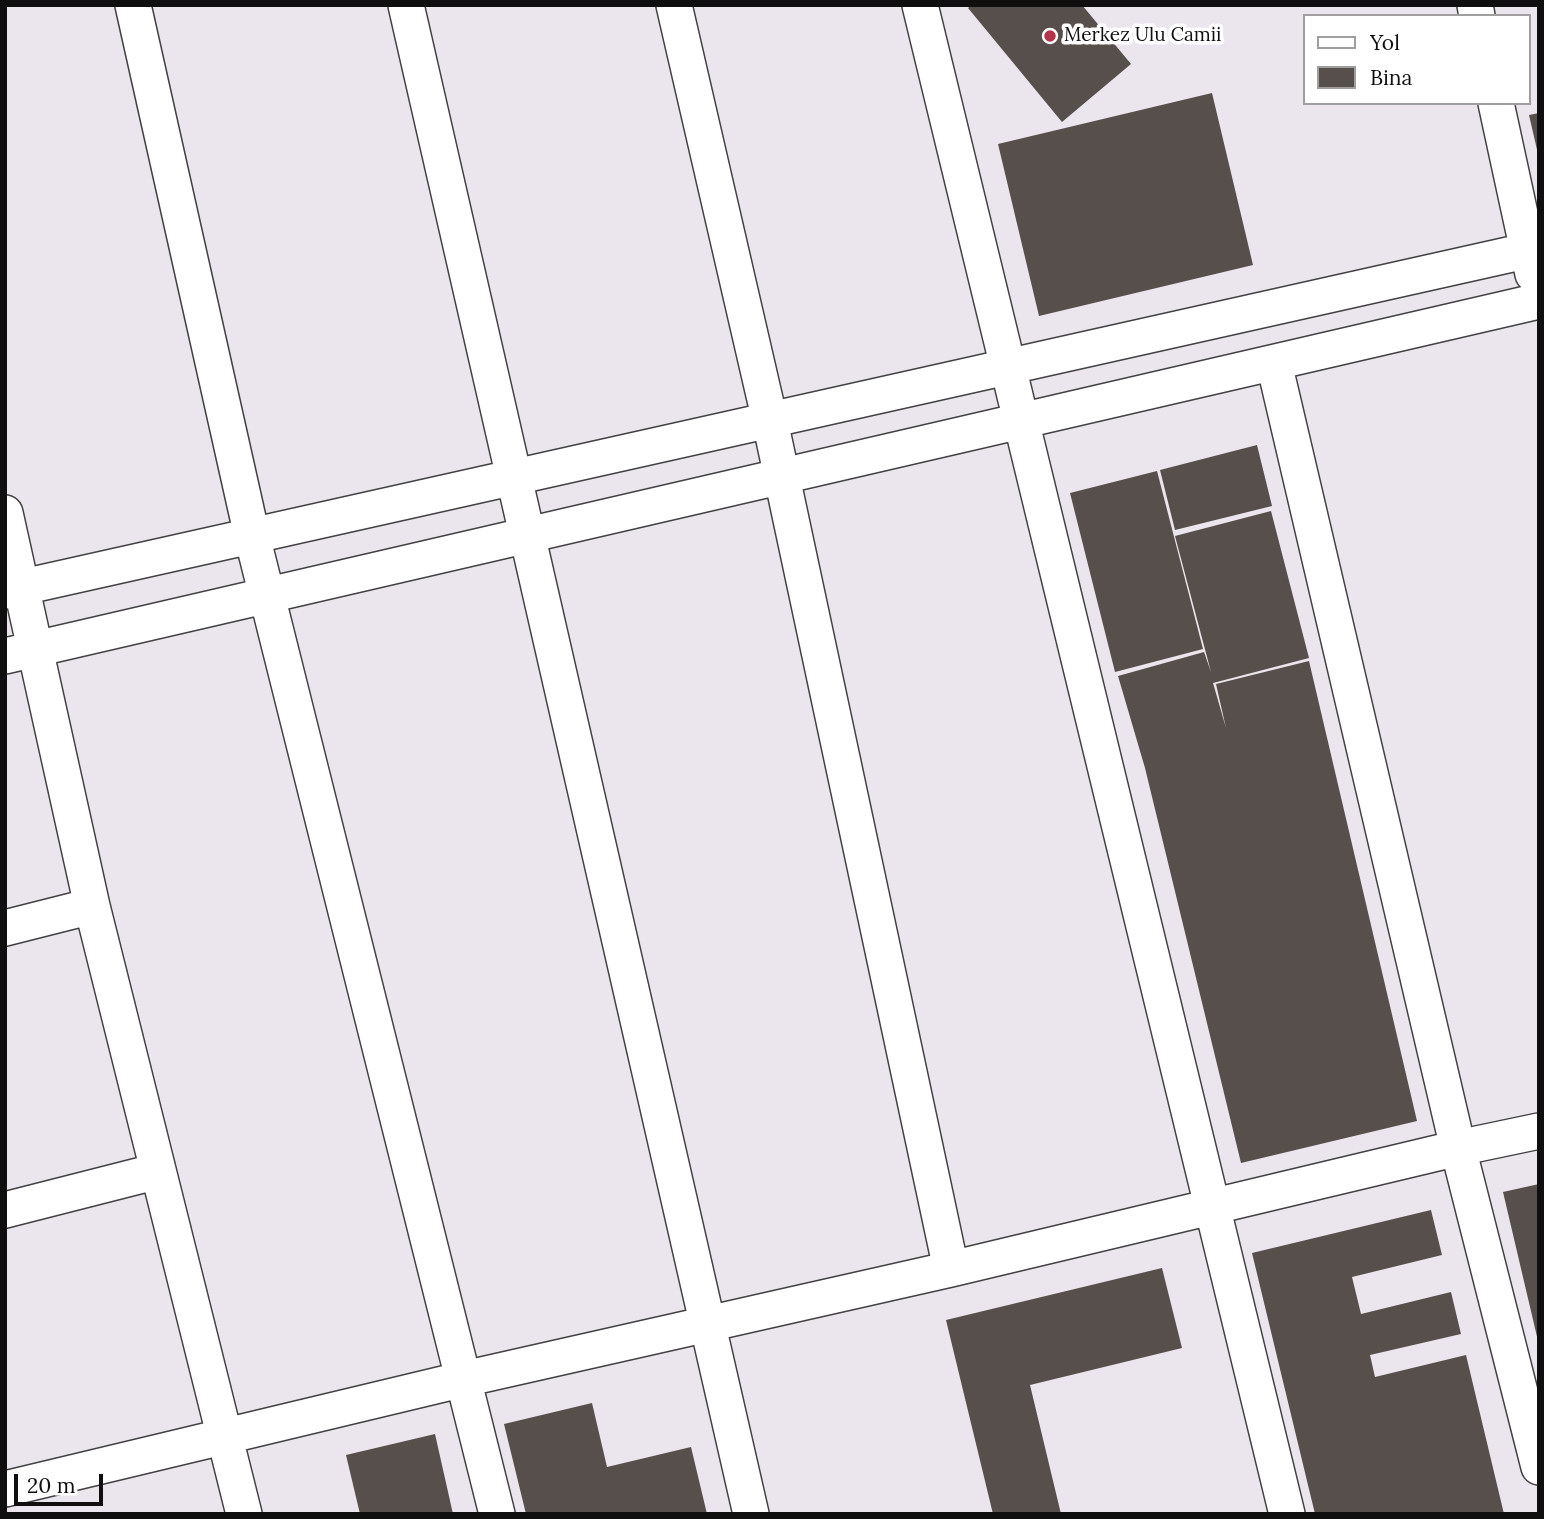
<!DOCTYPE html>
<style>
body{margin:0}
#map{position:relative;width:1544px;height:1519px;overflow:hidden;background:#fefaf2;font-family:Lora,serif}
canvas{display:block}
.frame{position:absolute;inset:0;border:7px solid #0f0f0f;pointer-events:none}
.legend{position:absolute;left:1303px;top:14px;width:228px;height:91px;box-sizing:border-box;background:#fff;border:2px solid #9f9f9f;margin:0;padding:9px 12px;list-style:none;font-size:21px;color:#0f0f0f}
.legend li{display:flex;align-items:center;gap:14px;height:35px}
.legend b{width:35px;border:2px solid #9f9f9f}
.scale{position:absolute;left:14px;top:1474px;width:89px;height:32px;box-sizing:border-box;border:4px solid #0f0f0f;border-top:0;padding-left:9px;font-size:21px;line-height:24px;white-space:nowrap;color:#0f0f0f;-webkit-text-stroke:5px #fff;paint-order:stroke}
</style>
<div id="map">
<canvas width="1544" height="1519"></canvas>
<div class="frame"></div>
<ul class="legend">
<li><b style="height:9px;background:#fff"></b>Yol</li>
<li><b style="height:19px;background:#574f4c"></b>Bina</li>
</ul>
<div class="scale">20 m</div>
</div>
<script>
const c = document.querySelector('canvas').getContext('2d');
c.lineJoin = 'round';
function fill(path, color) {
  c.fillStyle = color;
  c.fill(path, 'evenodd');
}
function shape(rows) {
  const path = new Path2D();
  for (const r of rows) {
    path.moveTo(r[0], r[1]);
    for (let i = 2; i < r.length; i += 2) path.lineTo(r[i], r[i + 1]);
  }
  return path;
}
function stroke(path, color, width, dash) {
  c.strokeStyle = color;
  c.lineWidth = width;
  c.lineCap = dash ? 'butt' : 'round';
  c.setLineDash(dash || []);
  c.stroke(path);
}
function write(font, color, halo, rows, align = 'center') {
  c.font = font + ' Lora,serif';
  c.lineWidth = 7;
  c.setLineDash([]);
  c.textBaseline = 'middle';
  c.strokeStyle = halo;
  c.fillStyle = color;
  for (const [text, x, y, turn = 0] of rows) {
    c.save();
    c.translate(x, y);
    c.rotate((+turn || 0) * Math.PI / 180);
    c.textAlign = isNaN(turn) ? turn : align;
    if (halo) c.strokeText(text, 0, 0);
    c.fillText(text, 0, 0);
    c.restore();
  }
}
fill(shape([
 [5,5,1539,5,1539,1514,5,1514],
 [1304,16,1528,16,1528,103,1304,103]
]), '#ebe5ed');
fill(shape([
 [971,5,1082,5,1131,64,1062,122,968,8],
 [1212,93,1253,265,1039,316,998,144],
 [1539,113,1539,154,1538,154,1529,115],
 [1257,445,1272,506,1175,530,1160,470],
 [1157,471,1203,649,1115,672,1070,493],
 [1271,511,1309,658,1213,683,1226,728,1216,684,1309,661,1417,1121,1241,1163,1145,768,1118,676,1204,652,1211,672,1175,536],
 [1539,1184,1539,1341,1538,1341,1503,1192],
 [1431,1210,1442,1255,1352,1277,1361,1314,1451,1292,1461,1334,1370,1355,1375,1377,1466,1355,1504,1514,1315,1514,1252,1253],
 [1162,1268,1182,1348,1030,1385,1061,1514,993,1514,946,1320],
 [592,1403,607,1467,691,1447,707,1514,526,1514,504,1424],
 [435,1434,453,1514,360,1514,346,1455]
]), '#574f4c');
const minor = shape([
 [133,5,252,536,497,1514],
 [406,5,751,1514],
 [674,5,770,421,951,1269],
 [920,5,1287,1514],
 [1475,5,1477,16],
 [1496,103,1533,274],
 [1274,363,1458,1148,1539,1467],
 [5,513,92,906,244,1514],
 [5,591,1539,248],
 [5,656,1539,301],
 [5,928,92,906],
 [5,1210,158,1171],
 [5,1489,464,1379,951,1269,1458,1148,1539,1131]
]);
stroke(minor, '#424242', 38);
stroke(minor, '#fff', 35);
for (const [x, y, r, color] of [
 [1050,36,7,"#b23447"]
]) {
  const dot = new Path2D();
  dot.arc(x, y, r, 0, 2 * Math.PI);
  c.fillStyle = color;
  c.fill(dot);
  stroke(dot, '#fff', 2.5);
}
write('19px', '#0f0f0f', '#fff', [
 ["Merkez Ulu Camii",1064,36]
], 'left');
</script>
